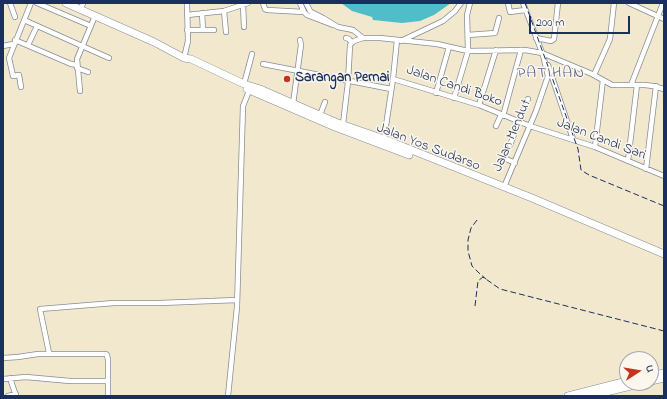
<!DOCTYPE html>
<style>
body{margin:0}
#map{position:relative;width:667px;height:399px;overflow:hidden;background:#f2e8ce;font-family:"Indie Flower",sans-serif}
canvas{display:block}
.frame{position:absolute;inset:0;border:4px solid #1b2f5e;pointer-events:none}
.north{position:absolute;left:619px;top:351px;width:40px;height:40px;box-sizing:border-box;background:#fbf7ec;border:1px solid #a1a7b3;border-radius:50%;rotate:78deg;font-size:11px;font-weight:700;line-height:16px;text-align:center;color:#1b2f5e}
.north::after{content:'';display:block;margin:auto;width:14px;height:18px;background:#c8321e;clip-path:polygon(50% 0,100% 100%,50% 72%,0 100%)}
.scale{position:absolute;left:529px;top:16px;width:101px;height:18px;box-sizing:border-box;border:2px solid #1b2f5e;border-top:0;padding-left:5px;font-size:12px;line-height:14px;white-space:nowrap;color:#1b2f5e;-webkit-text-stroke:3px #fbf7ec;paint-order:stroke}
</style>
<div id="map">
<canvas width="667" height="399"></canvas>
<div class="frame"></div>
<div class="north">U</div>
<div class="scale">200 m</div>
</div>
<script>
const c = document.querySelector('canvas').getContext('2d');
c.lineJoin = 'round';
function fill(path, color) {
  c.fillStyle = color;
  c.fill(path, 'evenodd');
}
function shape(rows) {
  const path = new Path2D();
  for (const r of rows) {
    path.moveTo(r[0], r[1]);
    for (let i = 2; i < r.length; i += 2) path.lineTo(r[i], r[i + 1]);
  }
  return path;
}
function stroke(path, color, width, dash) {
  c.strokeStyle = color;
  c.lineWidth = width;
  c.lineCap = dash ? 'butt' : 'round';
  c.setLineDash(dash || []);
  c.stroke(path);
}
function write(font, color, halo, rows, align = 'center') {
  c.font = font + ' "Indie Flower",sans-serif';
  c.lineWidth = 3;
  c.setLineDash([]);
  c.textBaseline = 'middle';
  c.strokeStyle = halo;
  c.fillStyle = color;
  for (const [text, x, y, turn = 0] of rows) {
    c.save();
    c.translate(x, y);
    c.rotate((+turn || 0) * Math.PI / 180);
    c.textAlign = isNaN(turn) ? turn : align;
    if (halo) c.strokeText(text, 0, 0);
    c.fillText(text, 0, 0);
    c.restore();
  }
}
fill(shape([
 [341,3,451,3,434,15,420,21,402,23,373,20,372,17,352,11]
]), '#50bec9');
const minor = shape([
 [10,3,15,17],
 [37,3,91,26],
 [263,3,265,9,267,10,304,12],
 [300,3,304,12,307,15,333,25],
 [306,3,310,11,313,13,323,18,338,27,353,30,363,38],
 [508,3,510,12,525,10],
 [629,3,664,19],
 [243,5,244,27],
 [81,10,83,3],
 [224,11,226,32],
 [202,13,203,30],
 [187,15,224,11,248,3],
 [24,20,109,58],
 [187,30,214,30],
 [468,35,495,33,499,18],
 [346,38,349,39,351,42],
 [536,38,551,41,554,39,558,3],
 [15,40,71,64,77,65],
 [401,41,443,21,455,11,461,3],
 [28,45,37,26],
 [3,46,13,44],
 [184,58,188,41,187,3],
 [263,64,391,89],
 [548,65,573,139],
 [77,68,88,72],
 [594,75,610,39,614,3],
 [393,79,479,105,530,126,595,147,664,176],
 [244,84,252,54],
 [631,85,663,3],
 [21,87,19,75,13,76,9,58,31,3],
 [80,91,77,59,95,16],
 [436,93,449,47],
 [454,98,468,51,467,15,470,3],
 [293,104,301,45,300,40],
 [479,105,496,50],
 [320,115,325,102],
 [503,116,521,50],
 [343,124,348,82,350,45,354,41,363,38,380,38,437,44,468,51,525,50,542,53,592,74,612,85,645,85,653,86,664,89],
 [496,126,501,115],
 [384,139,393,79,397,40],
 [510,145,528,99],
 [595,147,603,80],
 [502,157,515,163],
 [628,161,637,85],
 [646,169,656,86],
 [504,187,536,111,548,76,543,55,523,3],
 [49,353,40,309,114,303,160,303,237,300],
 [3,358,18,357,38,354,106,354,107,355,108,360,108,396],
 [10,378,16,396],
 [3,379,26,377,70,381,108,381],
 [8,396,16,394],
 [228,396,237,307,243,106,249,91]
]);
const highway = shape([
 [66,3,154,42,184,58,191,59,244,84,260,89,335,122,384,139,532,198,664,254],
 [247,89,335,127,409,155],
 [651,376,664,373],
 [651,381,664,378],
 [568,396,627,381],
 [590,396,643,383]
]);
stroke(minor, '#868c96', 6);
stroke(highway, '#868c96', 8);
stroke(minor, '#fff', 4.5);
stroke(highway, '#fff', 7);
stroke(shape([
 [525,3,578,149,581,170,589,175,664,206],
 [477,220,471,228,468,240,468,251,472,266,479,273,486,279],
 [475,306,478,281,483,277,500,289,664,331]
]), '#1b2f5e', 1, [6, 3]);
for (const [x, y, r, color] of [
 [287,79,4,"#c8321e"]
]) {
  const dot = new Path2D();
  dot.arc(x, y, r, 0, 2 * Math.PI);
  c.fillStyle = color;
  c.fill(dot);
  stroke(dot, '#fbf7ec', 1.5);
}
write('bold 14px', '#1b2f5e', '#fbf7ec', [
 ["Sarangan Pernai",295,79]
], 'left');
write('14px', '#1b2f5e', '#fbf7ec', [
 ["Jalan Candi Boko",454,87,19],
 ["Jalan Mendut",513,136,-67],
 ["Jalan Candi Sari",601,140,21],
 ["Jalan Yos Sudarso",428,148,21]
]);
c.letterSpacing = '1px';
write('16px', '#565c8f', '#fbf7ec', [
 ["PATIHAN",551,74]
]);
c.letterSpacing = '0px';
</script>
